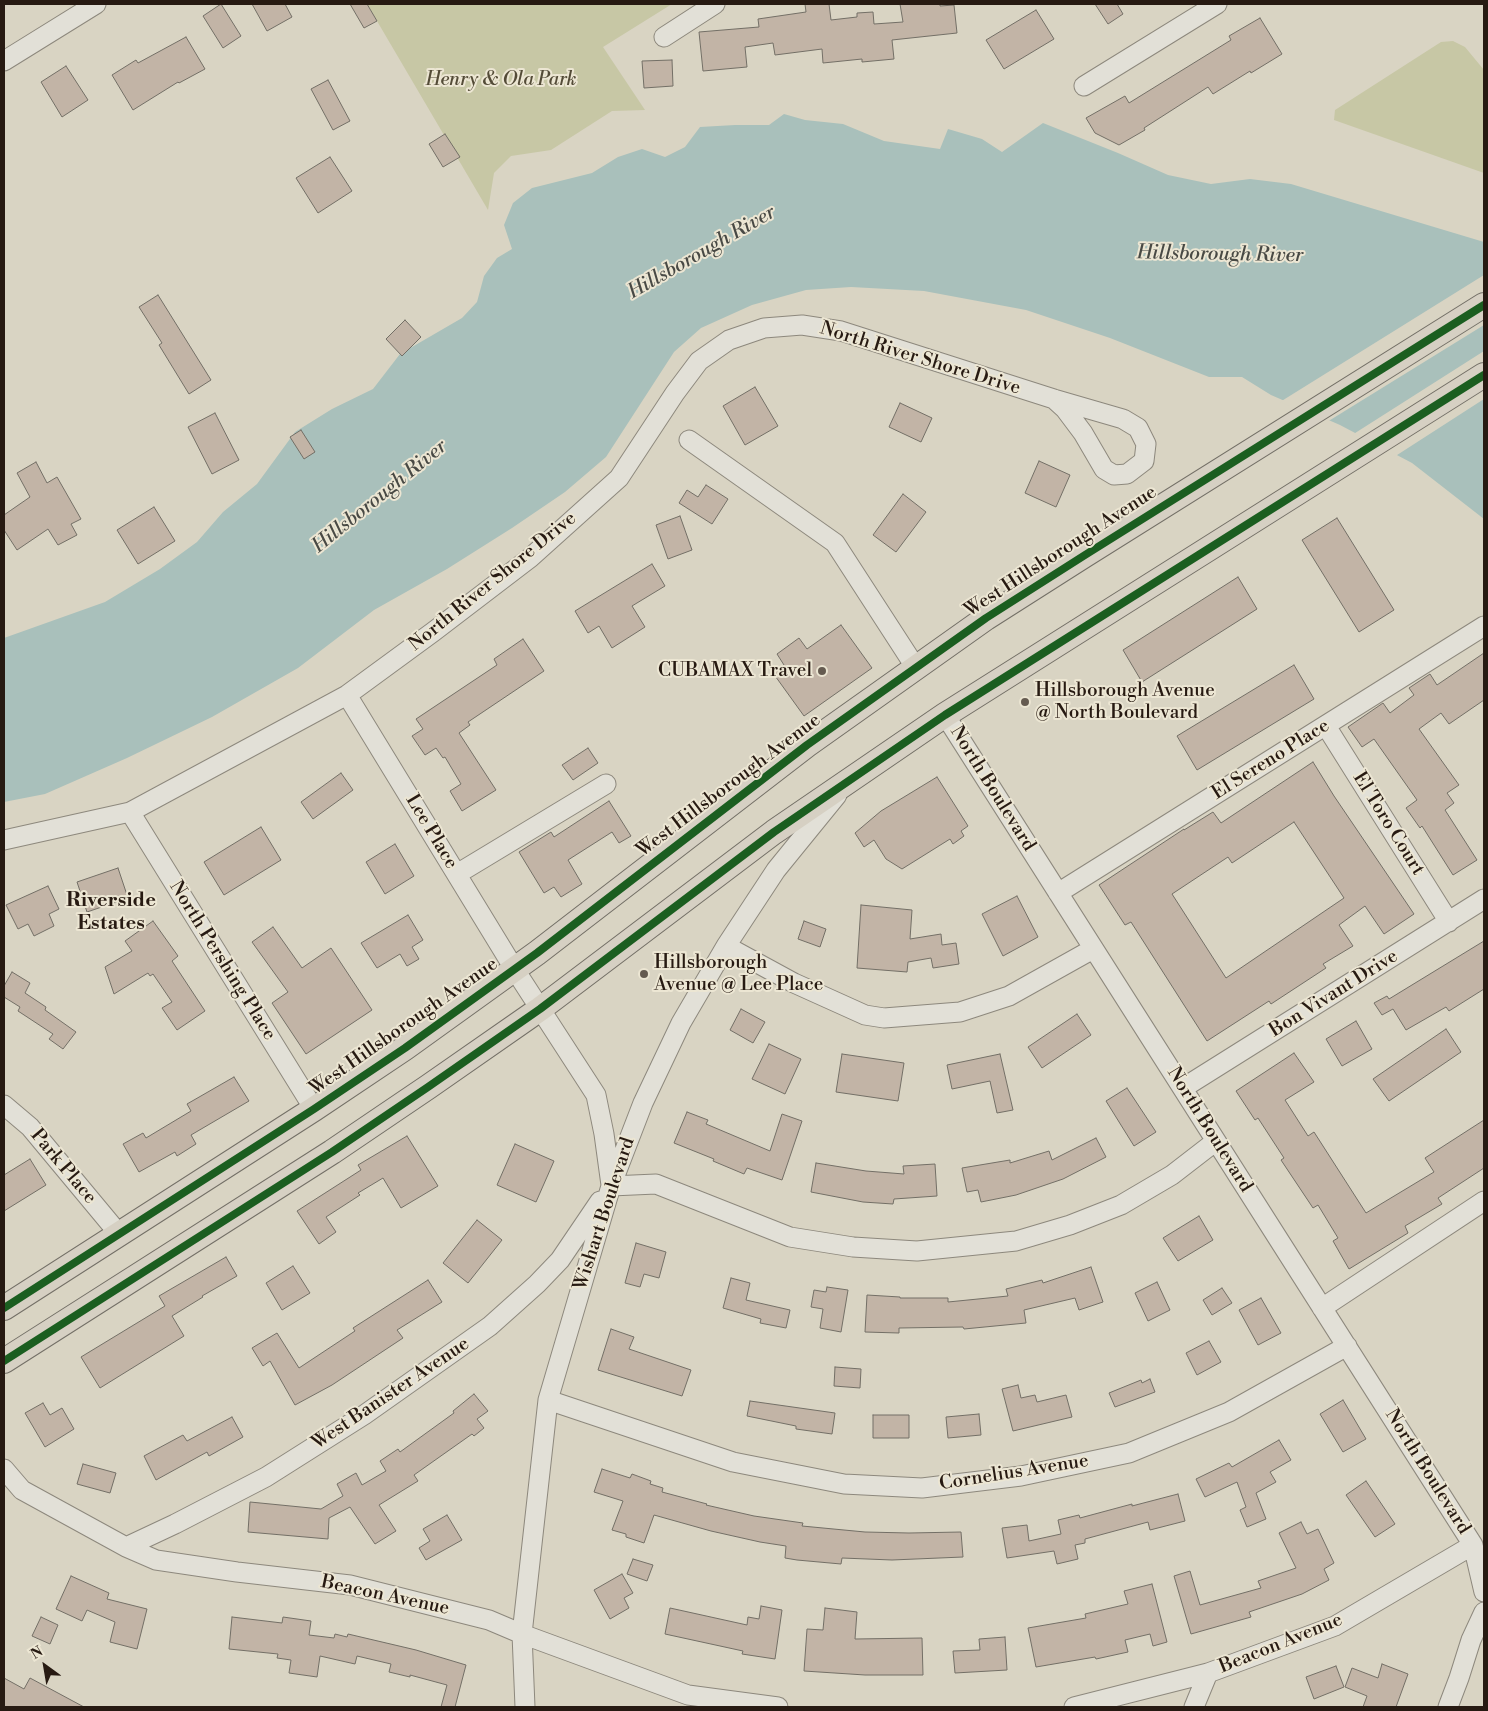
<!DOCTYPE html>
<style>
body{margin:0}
#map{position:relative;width:1488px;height:1711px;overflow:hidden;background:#d9d4c3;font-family:"Libre Bodoni",serif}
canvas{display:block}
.frame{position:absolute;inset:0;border:5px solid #271a12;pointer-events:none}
.north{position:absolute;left:20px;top:1641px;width:50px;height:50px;-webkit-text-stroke:4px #ece6d3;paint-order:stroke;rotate:328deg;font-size:14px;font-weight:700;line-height:20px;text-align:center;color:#271a12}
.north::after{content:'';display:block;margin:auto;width:18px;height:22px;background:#271a12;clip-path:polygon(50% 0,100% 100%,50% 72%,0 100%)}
</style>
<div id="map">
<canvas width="1488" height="1711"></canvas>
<div class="frame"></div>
<div class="north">N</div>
</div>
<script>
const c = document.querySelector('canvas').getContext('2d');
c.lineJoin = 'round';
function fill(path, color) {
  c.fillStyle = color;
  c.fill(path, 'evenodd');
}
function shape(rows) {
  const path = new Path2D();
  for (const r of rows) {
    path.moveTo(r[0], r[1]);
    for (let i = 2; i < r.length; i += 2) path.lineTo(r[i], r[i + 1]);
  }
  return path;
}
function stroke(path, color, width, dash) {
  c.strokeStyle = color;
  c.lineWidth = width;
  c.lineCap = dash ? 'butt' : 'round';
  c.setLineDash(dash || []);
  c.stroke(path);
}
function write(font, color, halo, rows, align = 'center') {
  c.font = font + ' "Libre Bodoni",serif';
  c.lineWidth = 4;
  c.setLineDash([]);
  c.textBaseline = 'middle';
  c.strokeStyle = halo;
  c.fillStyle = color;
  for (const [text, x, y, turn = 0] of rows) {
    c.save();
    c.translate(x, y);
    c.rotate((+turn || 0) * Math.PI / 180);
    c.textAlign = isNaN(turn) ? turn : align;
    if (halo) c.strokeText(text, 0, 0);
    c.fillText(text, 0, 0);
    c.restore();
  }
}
fill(shape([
 [367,4,672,4,603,47,645,110,612,111,551,150,511,156,494,173,488,210],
 [1453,41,1465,47,1484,70,1484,173,1334,120,1335,110,1441,42]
]), '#c7c7a5');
fill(shape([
 [784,114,805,120,843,124,884,141,940,149,948,129,982,139,1002,152,1043,123,1118,153,1168,175,1211,184,1250,179,1291,184,1484,242,1484,519,1412,463,1340,425,1271,395,1242,377,1209,377,1110,338,1026,310,924,291,851,287,806,290,752,305,701,328,674,352,606,457,565,492,512,528,447,569,374,610,298,668,212,717,127,758,45,794,4,802,4,638,105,602,160,569,197,542,223,512,257,484,295,432,332,409,373,389,400,354,462,318,477,302,484,276,497,258,512,249,504,225,513,203,532,188,592,173,618,157,642,149,665,157,685,147,700,127,735,125,769,125]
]), '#a9c0bb');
fill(shape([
 [1484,275,1484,325,1327,422,1280,402],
 [1484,351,1484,399,1394,457,1352,435]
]), '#d9d4c3');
const building = shape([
 [221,4,241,36,223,48,203,16,221,4],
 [252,4,285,4,292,17,267,31,252,4],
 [350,4,367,4,377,21,364,28,350,4],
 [805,4,829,4,831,20,857,17,857,13,873,12,874,24,903,22,900,4,940,4,940,6,954,5,957,33,892,40,894,59,862,62,862,59,823,63,822,49,775,55,773,43,745,47,747,67,703,71,699,32,759,27,758,19,806,12,805,4],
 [1095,4,1117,4,1123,14,1108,24,1095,4],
 [1036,10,1054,39,1004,69,986,40,1036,10],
 [1260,18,1282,54,1251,73,1250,71,1213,94,1208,87,1144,128,1145,130,1119,145,1095,133,1086,118,1125,96,1129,103,1231,40,1229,36,1260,18],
 [186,37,205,69,179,83,178,82,133,110,112,75,136,60,138,63,186,37],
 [672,60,673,86,644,88,642,61,672,60],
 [66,66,88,100,62,117,41,82,66,66],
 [328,80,350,121,333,130,311,89,328,80],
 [445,134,460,157,443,167,429,144,445,134],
 [330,157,352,191,318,213,296,178,330,157],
 [158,295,211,380,189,394,159,345,162,343,139,307,158,295],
 [405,320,421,337,402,356,386,339,405,320],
 [755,387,778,426,745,445,723,406,755,387],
 [900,403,932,418,921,442,889,427,900,403],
 [215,413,239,460,212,474,188,427,215,413],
 [301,430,315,452,304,459,290,437,301,430],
 [1039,461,1070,475,1056,507,1025,493,1039,461],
 [36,462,47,483,57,477,81,519,71,524,77,535,58,545,48,529,17,550,4,530,4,515,30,497,17,473,36,462],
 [706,485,728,499,712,524,679,503,687,490,698,497,706,485],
 [903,494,926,512,896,552,873,535,903,494],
 [154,507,175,541,138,564,117,530,154,507],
 [680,516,692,550,668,559,656,525,680,516],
 [1337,518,1394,610,1359,632,1302,540,1337,518],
 [652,564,665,586,632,606,645,627,612,648,599,626,588,633,575,611,652,564],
 [1238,577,1257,609,1142,682,1123,650,1238,577],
 [841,625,872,668,804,716,773,673,784,665,777,654,799,638,807,649,841,625],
 [523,639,544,671,468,722,470,725,459,733,496,790,462,811,450,791,461,784,445,757,443,758,436,748,425,755,412,736,423,729,416,719,497,665,494,659,523,639],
 [1484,653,1484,700,1449,724,1441,713,1419,729,1459,785,1447,793,1454,803,1445,810,1477,860,1453,875,1422,826,1420,828,1406,808,1417,800,1374,739,1362,747,1348,727,1383,703,1390,713,1414,695,1409,688,1430,674,1437,685,1484,653],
 [1294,665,1314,699,1197,770,1177,736,1294,665],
 [588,748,598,763,573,780,562,765,588,748],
 [1313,762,1334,796,1414,914,1384,934,1365,906,1339,925,1353,946,1323,964,1326,968,1271,1004,1269,1001,1207,1041,1131,922,1125,925,1099,885,1184,829,1184,830,1213,812,1221,823,1313,762],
 [1294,822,1344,898,1226,978,1172,894,1228,857,1232,863,1294,822],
 [341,773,353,790,313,819,301,802,341,773],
 [937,777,968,826,961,831,964,836,953,844,950,839,902,869,886,859,874,840,864,847,855,833,881,811,937,777],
 [609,801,631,836,619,843,612,832,568,860,582,884,561,897,554,887,544,893,519,852,551,832,554,837,609,801],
 [261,827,281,860,224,895,204,862,261,827],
 [395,844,414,876,385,894,366,862,395,844],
 [118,868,128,898,87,912,77,882,118,868],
 [48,886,59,909,49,914,54,926,34,936,28,924,18,929,6,905,48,886],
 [1017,896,1038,937,1003,956,982,914,1017,896],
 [861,905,912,910,910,939,941,934,942,945,956,943,959,964,933,968,931,958,908,962,907,972,857,968,861,905],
 [408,915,423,940,412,947,419,959,407,966,400,954,377,968,361,943,408,915],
 [153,921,178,956,172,961,205,1011,177,1030,162,1008,172,1002,153,974,150,976,148,973,114,994,105,967,132,951,125,941,153,921],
 [804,921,826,929,820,947,798,939,804,921],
 [273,927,302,968,331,948,372,1010,306,1054,272,1003,288,992,252,942,273,927],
 [1484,941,1484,989,1449,1011,1446,1007,1406,1030,1393,1009,1382,1015,1374,1003,1387,996,1389,999,1484,941],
 [12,972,30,983,25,993,46,1007,45,1010,76,1032,63,1049,49,1039,53,1034,18,1011,20,1007,4,997,4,986,12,972],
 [741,1009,765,1022,753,1043,730,1030,741,1009],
 [1077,1014,1091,1035,1042,1068,1028,1047,1077,1014],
 [1356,1021,1372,1049,1342,1066,1326,1039,1356,1021],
 [1446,1029,1461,1052,1389,1101,1373,1079,1446,1029],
 [769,1044,801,1059,785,1094,752,1079,769,1044],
 [1294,1053,1314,1082,1285,1100,1308,1136,1314,1132,1366,1213,1434,1172,1425,1158,1484,1120,1484,1168,1438,1198,1442,1204,1405,1226,1408,1233,1349,1269,1333,1241,1338,1238,1318,1205,1313,1208,1281,1160,1284,1158,1258,1118,1255,1120,1236,1091,1294,1053],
 [842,1054,904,1063,898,1101,836,1092,842,1054],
 [1000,1054,1013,1110,997,1113,990,1081,952,1089,947,1065,1000,1054],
 [234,1077,249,1101,191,1135,196,1144,177,1156,175,1152,139,1172,123,1144,143,1133,146,1138,191,1111,187,1104,234,1077],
 [1127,1088,1156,1132,1134,1146,1106,1101,1127,1088],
 [687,1112,708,1120,706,1124,770,1151,782,1114,802,1121,782,1180,747,1168,744,1174,713,1161,714,1159,674,1143,687,1112],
 [407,1136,438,1186,401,1208,383,1178,358,1193,360,1195,326,1217,336,1232,319,1244,297,1211,361,1170,358,1165,407,1136],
 [1096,1138,1106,1157,1063,1179,1016,1195,981,1202,978,1190,967,1192,962,1168,1010,1160,1010,1163,1049,1151,1052,1160,1096,1138],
 [515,1144,554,1161,536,1202,497,1185,515,1144],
 [30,1159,46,1185,4,1211,4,1175,30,1159],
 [816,1163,866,1171,904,1174,903,1166,935,1164,937,1196,894,1199,893,1204,863,1202,811,1192,816,1163],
 [1199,1216,1213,1240,1178,1261,1163,1238,1199,1216],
 [477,1220,502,1240,468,1283,443,1263,477,1220],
 [636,1243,666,1252,659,1278,644,1274,640,1287,625,1283,636,1243],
 [226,1257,237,1276,202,1296,203,1297,172,1316,184,1336,100,1388,81,1357,165,1306,159,1296,226,1257],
 [293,1266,310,1293,282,1310,266,1283,293,1266],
 [1091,1267,1103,1302,1079,1310,1075,1298,1024,1310,1026,1323,964,1329,963,1327,899,1328,899,1333,865,1332,867,1295,900,1297,900,1298,948,1298,948,1302,1008,1296,1006,1289,1042,1280,1043,1283,1091,1267],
 [731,1278,750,1283,746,1300,790,1310,786,1328,760,1323,761,1319,723,1308,731,1278],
 [428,1280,442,1302,397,1330,403,1338,332,1385,295,1405,270,1361,263,1366,252,1348,277,1333,299,1368,355,1331,353,1328,428,1280],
 [1157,1282,1170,1310,1148,1321,1135,1293,1157,1282],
 [827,1287,848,1290,841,1332,820,1328,823,1309,811,1307,814,1290,826,1292,827,1287],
 [1222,1288,1232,1303,1212,1315,1203,1300,1222,1288],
 [1261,1298,1281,1333,1258,1345,1239,1310,1261,1298],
 [611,1329,634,1337,629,1349,691,1370,682,1396,598,1370,611,1329],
 [1209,1341,1221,1362,1197,1375,1186,1353,1209,1341],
 [835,1367,861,1369,860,1388,834,1386,835,1367],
 [1150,1379,1155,1392,1115,1407,1109,1393,1141,1380,1142,1383,1150,1379],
 [1018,1385,1021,1398,1035,1395,1037,1402,1066,1395,1072,1417,1013,1431,1002,1389,1018,1385],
 [474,1394,488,1411,477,1419,484,1428,474,1436,472,1434,414,1475,418,1481,379,1505,396,1531,375,1544,350,1507,329,1518,328,1539,248,1532,250,1502,321,1509,343,1496,337,1484,356,1473,362,1485,386,1471,380,1461,398,1449,400,1452,454,1413,453,1411,474,1394],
 [1343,1400,1366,1439,1343,1452,1320,1414,1343,1400],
 [750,1401,835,1413,832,1434,796,1429,796,1426,747,1416,750,1401],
 [43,1403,50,1415,62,1408,74,1429,45,1447,25,1413,43,1403],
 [979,1414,981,1435,948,1438,946,1417,979,1414],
 [873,1415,909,1415,909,1438,873,1438,873,1415],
 [232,1417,243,1437,209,1456,207,1452,156,1480,144,1456,183,1435,187,1441,232,1417],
 [1279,1440,1291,1460,1270,1472,1276,1482,1256,1493,1266,1519,1247,1527,1240,1510,1246,1507,1237,1482,1205,1497,1196,1479,1229,1463,1232,1467,1279,1440],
 [83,1464,116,1473,110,1493,77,1484,83,1464],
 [602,1469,630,1478,632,1474,651,1481,650,1484,663,1488,662,1492,707,1504,706,1505,754,1516,803,1523,802,1526,865,1532,909,1533,961,1532,963,1557,892,1560,842,1558,841,1564,797,1560,785,1558,786,1546,760,1542,711,1531,654,1515,644,1543,626,1537,626,1534,612,1530,623,1501,594,1492,602,1469],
 [1366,1481,1395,1524,1375,1537,1346,1495,1366,1481],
 [1178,1494,1185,1521,1150,1530,1148,1522,1085,1539,1085,1543,1075,1545,1078,1559,1057,1564,1054,1551,1007,1558,1002,1528,1027,1525,1029,1541,1061,1534,1058,1520,1079,1515,1080,1518,1132,1504,1132,1506,1178,1494],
 [447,1515,462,1540,426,1560,419,1548,430,1541,423,1529,447,1515],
 [1301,1522,1307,1534,1318,1529,1334,1563,1324,1569,1329,1580,1302,1594,1249,1612,1251,1617,1191,1634,1174,1576,1190,1571,1200,1605,1261,1588,1258,1581,1296,1568,1279,1533,1301,1522],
 [633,1559,653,1565,647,1581,627,1574,633,1559],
 [622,1574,633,1593,624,1598,629,1608,610,1619,594,1590,622,1574],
 [71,1576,109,1593,107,1599,147,1609,137,1649,110,1642,115,1622,87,1610,82,1621,56,1609,71,1576],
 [1152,1584,1167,1642,1153,1646,1150,1634,1125,1640,1128,1652,1096,1659,1095,1657,1036,1667,1028,1628,1086,1618,1085,1614,1128,1604,1124,1591,1152,1584],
 [761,1606,782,1610,775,1659,742,1654,743,1651,665,1634,670,1608,747,1625,748,1617,759,1619,761,1606],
 [825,1608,857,1612,855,1639,922,1638,923,1675,865,1675,804,1671,807,1629,823,1630,825,1608],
 [41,1617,58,1625,50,1644,32,1636,41,1617],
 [232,1617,282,1623,283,1617,311,1621,309,1635,334,1638,335,1634,347,1637,348,1634,416,1650,466,1665,455,1707,441,1707,447,1685,410,1675,410,1677,389,1672,391,1664,357,1656,355,1664,320,1656,317,1677,289,1673,291,1660,277,1658,278,1654,229,1649,232,1617],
 [1005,1637,1007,1670,955,1673,953,1651,980,1650,979,1639,1005,1637],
 [1382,1664,1408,1674,1396,1707,1363,1707,1367,1696,1345,1687,1352,1668,1378,1678,1382,1664],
 [1336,1666,1344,1687,1314,1699,1306,1677,1336,1666],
 [4,1678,24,1689,30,1678,84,1707,4,1707,4,1678]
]);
fill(building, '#c2b4a6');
stroke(building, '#736f66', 1);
const minor = shape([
 [664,37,715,4],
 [4,61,96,4],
 [1084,86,1217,4],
 [689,440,835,543,916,668],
 [347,695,515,970,596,1095,604,1134,611,1185],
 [945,715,1473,1545,1484,1592],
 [1326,726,1449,922],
 [130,812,314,1109],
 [4,840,130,812,347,695,433,632,530,558,619,478,675,393,699,361,729,340,764,328,802,325,841,331,1054,399,1123,419,1138,428,1146,444,1144,461,1127,474,1114,475,1104,469,1083,433,1065,409,1054,399],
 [457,874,606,784],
 [1058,893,1484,626],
 [726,946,794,983,865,1015,884,1018,960,1012,1009,996,1093,949],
 [1183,1088,1484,899],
 [4,1105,30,1127,119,1234],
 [611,1186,656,1184,790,1237,853,1247,917,1251,1016,1241,1070,1225,1121,1205,1172,1175,1216,1141],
 [1322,1308,1484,1201],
 [548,1400,733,1462,844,1484,922,1488,1021,1476,1129,1453,1229,1412,1347,1346],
 [4,1469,22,1490,126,1547,156,1560,237,1572,350,1585,489,1620,522,1634,688,1695,778,1707],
 [126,1547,175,1524,266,1477,364,1415,490,1326,537,1284,560,1260,600,1201],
 [525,1707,522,1634,548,1400,611,1186,643,1103,681,1023,726,946,776,870,837,795],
 [1074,1707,1208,1673,1335,1626,1473,1545],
 [1194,1707,1208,1673],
 [1448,1707,1459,1678,1471,1640,1484,1612]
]);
const major = shape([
 [4,1308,314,1109,405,1048,537,953,807,745,986,618,1085,555,1484,305],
 [4,1361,332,1152,428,1087,540,1009,774,832,945,715,1484,375]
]);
stroke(minor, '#8d887d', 21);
stroke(major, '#736f66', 26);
stroke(minor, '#e2e0d7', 19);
stroke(major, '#d6d0c3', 24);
stroke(shape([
 [4,1308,314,1109,405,1048,537,953,807,745,986,618,1085,555,1484,305],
 [4,1361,332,1152,428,1087,540,1009,774,832,945,715,1484,375]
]), '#1b5e20', 8);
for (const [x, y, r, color] of [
 [822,671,5,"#655b50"],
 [1025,702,5,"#655b50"],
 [644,974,5,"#655b50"]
]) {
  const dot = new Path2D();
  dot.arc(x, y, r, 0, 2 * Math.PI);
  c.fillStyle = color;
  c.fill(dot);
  stroke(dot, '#ece6d3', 2);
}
write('italic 19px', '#534b37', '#ece6d3', [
 ["Henry & Ola Park",501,80]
]);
write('19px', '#271a12', '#ece6d3', [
 ["North River Shore Drive",920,359,17],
 ["West Hillsborough Avenue",1061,552,-33],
 ["North River Shore Drive",493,582,-39],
 ["El Sereno Place",1271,760,-32],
 ["West Hillsborough Avenue",729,786,-37],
 ["North Boulevard",992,789,58],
 ["El Toro Court",1388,824,58],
 ["Lee Place",431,832,59],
 ["North Pershing Place",222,961,58],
 ["Bon Vivant Drive",1334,994,-32],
 ["West Hillsborough Avenue",404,1027,-35],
 ["North Boulevard",1209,1130,58],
 ["Park Place",63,1167,50],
 ["Wishart Boulevard",605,1214,-72],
 ["West Banister Avenue",391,1394,-34],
 ["North Boulevard",1427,1472,58],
 ["Cornelius Avenue",1014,1473,-9],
 ["Beacon Avenue",385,1596,12],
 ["Beacon Avenue",1281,1644,-22]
]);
write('19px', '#271a12', '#ece6d3', [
 ["CUBAMAX Travel",812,671,"right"],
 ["Hillsborough Avenue",1035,691],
 ["@ North Boulevard",1035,713],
 ["Hillsborough",654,963],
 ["Avenue @ Lee Place",654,985]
], 'left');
write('italic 20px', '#484944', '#ece6d3', [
 ["Hillsborough River",702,253,-30],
 ["Hillsborough River",1220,255,1],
 ["Hillsborough River",380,497,-39]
]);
write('bold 20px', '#271a12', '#ece6d3', [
 ["Riverside",111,901],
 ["Estates",111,924]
]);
</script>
